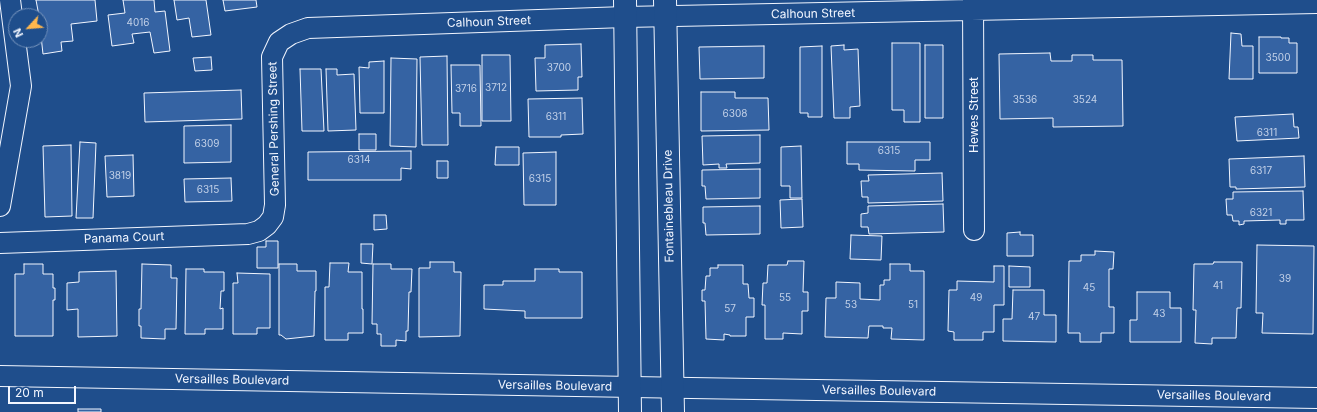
<!DOCTYPE html>
<style>
body{margin:0}
#map{position:relative;width:1317px;height:412px;overflow:hidden;background:#1f4e8c;font-family:Inter,sans-serif}
canvas{display:block}
.north{position:absolute;left:8px;top:8px;width:40px;height:40px;box-sizing:border-box;background:#1f4e8c;border:1px solid #7391ba;border-radius:50%;rotate:244deg;font-size:11px;font-weight:700;line-height:16px;text-align:center;color:#f2f6ff}
.north::after{content:'';display:block;margin:auto;width:14px;height:18px;background:#ffb74d;clip-path:polygon(50% 0,100% 100%,50% 72%,0 100%)}
.scale{position:absolute;left:8px;top:386px;width:68px;height:18px;box-sizing:border-box;border:2px solid #f2f6ff;border-top:0;padding-left:5px;font-size:12px;line-height:14px;white-space:nowrap;color:#f2f6ff;-webkit-text-stroke:3px #1f4e8c;paint-order:stroke}
</style>
<div id="map">
<canvas width="1317" height="412"></canvas>
<div class="north">N</div>
<div class="scale">20 m</div>
</div>
<script>
const c = document.querySelector('canvas').getContext('2d');
c.lineJoin = 'round';
function fill(path, color) {
  c.fillStyle = color;
  c.fill(path, 'evenodd');
}
function shape(rows) {
  const path = new Path2D();
  for (const r of rows) {
    path.moveTo(r[0], r[1]);
    for (let i = 2; i < r.length; i += 2) path.lineTo(r[i], r[i + 1]);
  }
  return path;
}
function stroke(path, color, width, dash) {
  c.strokeStyle = color;
  c.lineWidth = width;
  c.lineCap = dash ? 'butt' : 'round';
  c.setLineDash(dash || []);
  c.stroke(path);
}
function write(font, color, halo, rows, align = 'center') {
  c.font = font + ' Inter,sans-serif';
  c.lineWidth = 3;
  c.setLineDash([]);
  c.textBaseline = 'middle';
  c.strokeStyle = halo;
  c.fillStyle = color;
  for (const [text, x, y, turn = 0] of rows) {
    c.save();
    c.translate(x, y);
    c.rotate((+turn || 0) * Math.PI / 180);
    c.textAlign = isNaN(turn) ? turn : align;
    if (halo) c.strokeText(text, 0, 0);
    c.fillText(text, 0, 0);
    c.restore();
  }
}
const building = shape([
 [36,0,95,0,97,21,71,24,73,41,61,42,62,51,43,54,40,27,40,16,39,16,36,0],
 [123,0,154,0,155,12,165,11,170,51,154,53,150,32,132,34,134,43,112,46,108,15,125,13,123,0],
 [174,0,206,0,211,35,192,37,189,18,177,20,174,0],
 [223,0,256,0,257,7,225,11,223,0],
 [1231,33,1241,34,1242,46,1253,46,1253,79,1229,79,1231,33],
 [1259,37,1281,37,1281,38,1289,38,1289,43,1297,43,1297,73,1259,73,1259,37],
 [892,43,920,43,920,122,904,122,904,110,892,110,892,43],
 [581,44,582,77,578,77,578,90,536,91,535,58,545,58,545,45,581,44],
 [844,45,844,50,858,49,860,106,850,107,850,118,834,118,831,46,844,45],
 [925,45,943,45,943,118,925,118,925,45],
 [764,46,764,78,700,79,699,47,764,46],
 [822,46,822,117,808,117,808,113,800,113,800,47,822,46],
 [1050,53,1051,61,1072,61,1072,55,1093,55,1093,60,1122,60,1123,126,1053,127,1053,118,1000,119,999,54,1050,53],
 [482,55,510,55,511,121,482,121,482,55],
 [447,56,448,145,422,145,420,57,447,56],
 [211,57,212,70,195,71,193,58,211,57],
 [391,58,417,59,416,147,390,146,391,58],
 [384,61,384,113,360,113,359,67,369,68,369,62,384,61],
 [451,65,480,65,481,126,460,126,460,113,452,113,451,65],
 [300,69,321,69,324,131,302,131,300,69],
 [326,69,337,69,337,75,354,74,356,130,328,131,326,69],
 [241,90,242,119,145,122,144,93,241,90],
 [701,92,735,92,735,98,768,98,769,130,701,131,701,92],
 [582,98,583,134,561,135,561,137,529,137,528,99,582,98],
 [1293,114,1294,127,1298,127,1299,138,1237,141,1235,117,1293,114],
 [231,125,231,162,184,163,184,126,231,125],
 [359,134,376,134,376,150,359,150,359,134],
 [760,135,760,163,726,164,727,168,719,168,719,164,703,165,702,136,760,135],
 [80,142,96,143,93,218,76,218,80,142],
 [847,142,930,142,930,160,915,160,915,171,859,170,859,164,847,164,847,142],
 [71,145,72,216,45,217,43,146,71,145],
 [801,146,802,198,790,198,790,186,781,186,781,147,801,146],
 [496,147,519,147,519,165,495,165,496,147],
 [411,151,411,169,401,168,401,180,308,180,308,152,411,151],
 [556,152,556,205,524,205,523,153,556,152],
 [133,155,134,196,107,197,105,156,133,155],
 [1304,156,1305,187,1236,189,1236,187,1230,187,1229,159,1304,156],
 [437,161,448,161,448,178,437,178,437,161],
 [760,169,760,198,706,199,705,186,702,186,702,170,760,169],
 [942,173,943,201,868,203,868,197,862,197,861,181,869,181,868,175,942,173],
 [231,178,232,201,185,202,184,179,231,178],
 [1303,191,1304,220,1286,220,1286,224,1280,224,1280,220,1244,221,1244,224,1239,225,1239,221,1233,221,1232,215,1227,215,1226,199,1233,199,1233,192,1303,191],
 [802,199,803,227,781,228,780,200,802,199],
 [943,204,944,232,869,234,868,227,861,227,861,214,868,213,868,206,943,204],
 [760,206,760,234,706,235,705,223,703,223,703,207,760,206],
 [374,215,386,215,387,229,374,230,374,215],
 [1020,232,1020,235,1033,235,1033,256,1007,256,1007,233,1020,232],
 [851,235,882,236,881,260,850,259,851,235],
 [266,241,278,241,278,268,257,268,257,247,266,247,266,241],
 [361,244,373,244,372,264,361,263,361,244],
 [1257,245,1314,246,1313,334,1262,333,1263,313,1256,313,1257,245],
 [1095,251,1114,252,1113,269,1109,269,1109,307,1114,307,1114,333,1101,333,1101,342,1080,342,1080,333,1068,333,1069,261,1081,261,1081,255,1095,255,1095,251],
 [788,261,804,261,803,292,808,292,808,311,802,311,802,334,783,333,783,339,765,339,765,305,762,305,763,283,767,283,768,265,787,265,788,261],
 [430,262,454,262,454,272,461,272,460,336,419,337,419,268,430,268,430,262],
 [1214,262,1242,262,1241,308,1237,308,1236,338,1212,338,1212,344,1195,343,1196,310,1193,310,1194,264,1213,264,1214,262],
 [330,263,349,263,348,272,362,272,362,309,363,309,363,333,348,333,348,340,325,340,325,287,329,287,330,263],
 [24,264,43,264,43,274,53,274,53,288,55,288,55,300,53,300,53,336,15,336,15,274,24,274,24,264],
 [142,264,171,265,171,278,177,278,176,329,165,329,165,339,141,338,141,326,139,326,139,309,141,309,142,264],
 [279,264,297,264,297,271,316,271,316,291,315,291,314,336,286,339,281,335,279,335,279,264],
 [373,264,391,264,391,269,412,269,411,292,409,292,408,331,406,331,406,341,396,340,396,346,381,346,381,334,377,334,377,324,372,324,373,264],
 [890,264,910,264,910,271,924,271,924,340,891,339,892,328,883,328,883,326,869,326,868,338,825,337,826,298,836,298,836,282,860,283,860,299,880,300,880,285,884,285,884,280,890,280,890,264],
 [718,265,743,265,743,284,748,284,749,298,754,298,754,317,746,317,746,336,730,336,730,335,724,334,724,340,706,339,705,301,702,301,702,290,705,290,706,276,710,276,710,268,718,268,718,265],
 [994,266,1004,266,1004,305,994,305,994,332,983,332,983,340,954,340,954,332,948,331,949,290,957,290,957,281,994,282,994,266],
 [1009,266,1030,267,1030,287,1009,287,1009,266],
 [186,269,204,269,204,272,224,272,224,291,221,291,220,309,223,308,223,329,205,329,205,334,185,334,186,269],
 [535,269,559,269,559,272,582,272,582,318,525,318,525,311,484,309,484,285,503,285,503,281,535,281,535,269],
 [116,271,117,336,78,337,78,309,67,310,67,283,79,282,79,272,116,271],
 [237,273,270,274,270,328,257,328,257,334,233,334,233,283,238,283,237,273],
 [1013,290,1044,290,1044,315,1056,315,1056,342,1003,341,1003,319,1012,319,1013,290],
 [1137,292,1170,292,1170,308,1181,308,1181,342,1130,342,1130,320,1137,320,1137,292],
 [78,409,101,409,101,412,78,412,78,409]
]);
fill(building, '#3563a3');
stroke(building, '#f2f6ff', 1);
const street = shape([
 [973,0,974,230],
 [0,206,21,86,10,0],
 [0,243,248,234,259,231,267,225,273,217,275,205,272,57,279,42,291,34,308,28,625,17,1317,3],
 [0,376,691,388,1317,398]
]);
const secondary = shape([
 [625,0,630,412],
 [665,0,673,412]
]);
stroke(street, '#f2f6ff', 22);
stroke(secondary, '#f2f6ff', 24);
stroke(street, '#1f4e8c', 20);
stroke(secondary, '#1f4e8c', 22);
write('10px', '#c3d1e8', null, [
 ["4016",138,23],
 ["3500",1278,58],
 ["3700",559,68],
 ["3712",496,88],
 ["3716",466,89],
 ["3536",1025,100],
 ["3524",1085,100],
 ["6308",735,114],
 ["6311",556,117],
 ["6311",1267,133],
 ["6309",207,144],
 ["6315",889,151],
 ["6314",359,160],
 ["6317",1261,171],
 ["3819",120,176],
 ["6315",540,179],
 ["6315",208,190],
 ["6321",1261,213],
 ["39",1285,279],
 ["41",1218,286],
 ["45",1089,288],
 ["55",785,298],
 ["49",976,298],
 ["53",851,305],
 ["51",913,305],
 ["57",730,309],
 ["43",1159,314],
 ["47",1034,317]
]);
write('12px', '#f2f6ff', '#1f4e8c', [
 ["Calhoun Street",813,14,-1],
 ["Calhoun Street",489,22,-2],
 ["Hewes Street",974,115,-90],
 ["General Pershing Street",274,129,-91],
 ["Fontainebleau Drive",669,206,-91],
 ["Panama Court",124,238,-2],
 ["Versailles Boulevard",232,380,1],
 ["Versailles Boulevard",555,386,1],
 ["Versailles Boulevard",879,391,1],
 ["Versailles Boulevard",1214,396,1]
]);
</script>
